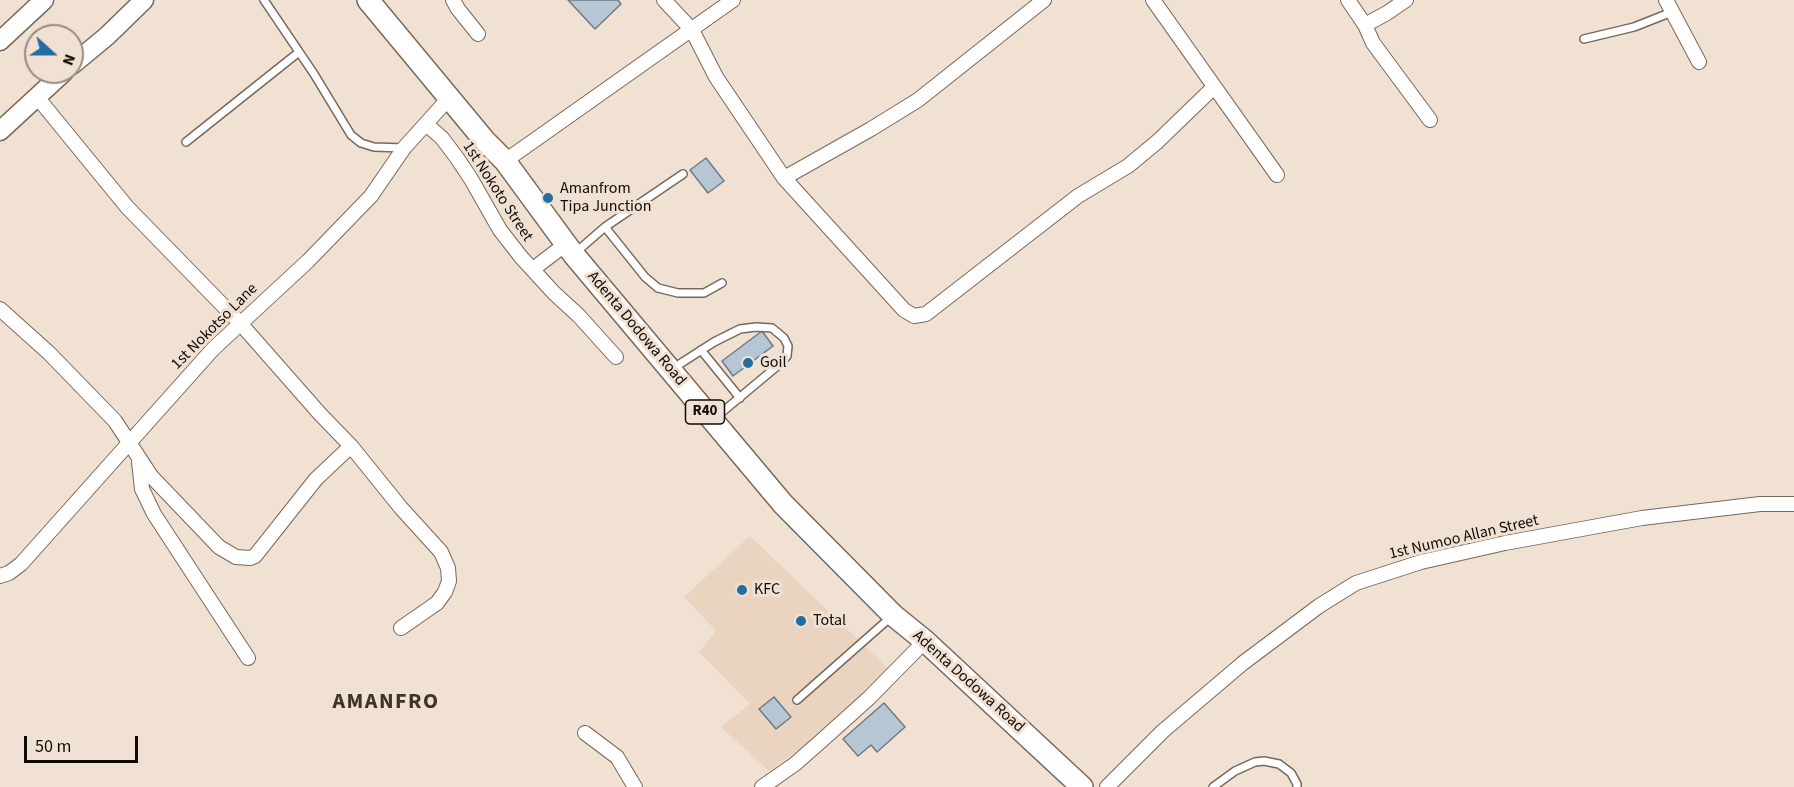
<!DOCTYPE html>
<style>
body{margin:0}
#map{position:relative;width:1794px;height:787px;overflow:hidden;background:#f1e1d3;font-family:"Source Sans 3",sans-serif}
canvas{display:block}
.north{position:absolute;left:24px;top:24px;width:60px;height:60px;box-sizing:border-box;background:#f1e1d3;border:2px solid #978b81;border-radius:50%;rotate:111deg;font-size:16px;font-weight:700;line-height:24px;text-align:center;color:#110b07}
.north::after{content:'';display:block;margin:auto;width:21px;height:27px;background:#236da0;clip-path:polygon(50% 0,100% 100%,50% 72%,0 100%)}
.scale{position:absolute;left:24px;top:736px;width:114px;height:27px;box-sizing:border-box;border:3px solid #110b07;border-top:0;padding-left:8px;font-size:18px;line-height:21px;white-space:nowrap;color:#110b07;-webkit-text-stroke:4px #f1e1d3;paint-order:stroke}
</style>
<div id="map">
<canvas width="1794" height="787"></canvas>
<div class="north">N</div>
<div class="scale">50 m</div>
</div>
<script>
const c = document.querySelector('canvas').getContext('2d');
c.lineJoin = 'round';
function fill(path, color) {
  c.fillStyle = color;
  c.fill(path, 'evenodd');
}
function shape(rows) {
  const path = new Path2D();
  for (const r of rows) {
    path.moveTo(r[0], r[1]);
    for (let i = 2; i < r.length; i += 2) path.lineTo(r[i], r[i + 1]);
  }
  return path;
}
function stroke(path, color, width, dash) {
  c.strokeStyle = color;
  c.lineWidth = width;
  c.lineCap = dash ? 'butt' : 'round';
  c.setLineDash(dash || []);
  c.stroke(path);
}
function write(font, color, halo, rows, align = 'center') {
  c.font = font + ' "Source Sans 3",sans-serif';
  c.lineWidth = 6;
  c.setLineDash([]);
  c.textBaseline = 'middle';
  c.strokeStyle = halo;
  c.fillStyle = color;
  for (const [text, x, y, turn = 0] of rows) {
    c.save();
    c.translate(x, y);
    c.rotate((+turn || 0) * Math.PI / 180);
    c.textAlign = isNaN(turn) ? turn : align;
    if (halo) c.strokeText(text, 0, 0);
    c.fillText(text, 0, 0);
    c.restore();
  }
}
fill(shape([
 [750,536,892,672,843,718,769,771,721,727,750,704,699,652,716,631,684,597]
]), '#ead4c0');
const building = shape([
 [568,0,618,0,621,4,595,29,568,0],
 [706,158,724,181,708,193,690,170,706,158],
 [762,331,773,346,733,376,722,361,762,331],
 [774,697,791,717,776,729,759,709,774,697],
 [884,703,905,727,877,752,871,745,858,756,843,739,884,703]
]);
fill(building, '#b6c6d4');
stroke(building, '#6c7b87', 1.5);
const lane = shape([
 [264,0,314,74,351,135,361,143,374,147,403,148],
 [1584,39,1634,27,1672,12],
 [186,142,299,52],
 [605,227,645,277,658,288,678,293,704,293,722,283],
 [575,253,605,227,683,174],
 [701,350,740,398],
 [672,369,714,342,740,329,756,327,772,328,784,338,788,346,787,356,781,363,715,418],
 [797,700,891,617],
 [1213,787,1235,771,1255,762,1264,761,1279,764,1291,773,1297,784,1297,787]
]);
const street = shape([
 [453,0,458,9,478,34],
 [664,0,692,30,716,77,784,178,871,129,918,100,1044,0],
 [1153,0,1277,175],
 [1348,0,1365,25,1373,43,1430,120],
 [1666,0,1699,62],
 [1365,25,1387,13,1406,0],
 [37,97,127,207,240,323,320,414,351,446,401,508,441,552,448,568,449,581,445,592,437,603,401,628],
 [426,124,442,138,457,158,471,179,500,230,521,257,554,293,579,316,616,357],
 [505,161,733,0],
 [784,178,904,310,914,316,926,314,1078,196,1128,166,1157,142,1214,87],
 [533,269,566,244],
 [0,309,49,353,115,421,151,476,219,547,236,557,250,558,255,556,316,479,351,446],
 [139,462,142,489,154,514,248,658],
 [0,576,9,573,21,564,213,349,308,261,371,196,404,148,449,98],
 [585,733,617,757,635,787],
 [762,787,795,764,820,742,869,698,925,641],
 [1107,787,1163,731,1243,663,1319,606,1356,583,1421,562,1505,543,1642,518,1760,504,1794,504]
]);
const secondary = shape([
 [0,41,44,0],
 [72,65,107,36,144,0],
 [0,131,64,72]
]);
const primary = shape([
 [368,0,485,141,505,161,574,255,783,504,893,615,925,641,1082,787]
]);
stroke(lane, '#77685c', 10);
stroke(street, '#77685c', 16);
stroke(secondary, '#77685c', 21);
stroke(primary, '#77685c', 24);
stroke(lane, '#fff', 7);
stroke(street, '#fff', 14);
stroke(secondary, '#fff', 18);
stroke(primary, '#fff', 21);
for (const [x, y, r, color] of [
 [548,198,6,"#236da0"],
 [748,363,6,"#236da0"],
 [742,590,6,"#236da0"],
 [801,621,6,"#236da0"]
]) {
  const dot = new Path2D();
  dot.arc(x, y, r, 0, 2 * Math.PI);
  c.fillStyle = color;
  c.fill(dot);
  stroke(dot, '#f1e1d3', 2);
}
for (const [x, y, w] of [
 [705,412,39]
]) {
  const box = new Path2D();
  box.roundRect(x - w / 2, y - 12, w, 24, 4.5);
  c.fillStyle = '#f1e1d3';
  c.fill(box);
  stroke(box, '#110b07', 1.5);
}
write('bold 15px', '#110b07', null, [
 ["R40",705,412]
]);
write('16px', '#110b07', '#f1e1d3', [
 ["Amanfrom",560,189],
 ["Tipa Junction",560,207],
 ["Goil",760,363],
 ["KFC",754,590],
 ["Total",813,621]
], 'left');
write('16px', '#110b07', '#f1e1d3', [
 ["1st Nokoto Street",497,192,57],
 ["1st Nokotso Lane",215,327,-45],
 ["Adenta Dodowa Road",636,329,50],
 ["1st Numoo Allan Street",1464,538,-13],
 ["Adenta Dodowa Road",968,682,42]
]);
c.letterSpacing = '1.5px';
write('bold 22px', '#403328', '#f1e1d3', [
 ["AMANFRO",386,703]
]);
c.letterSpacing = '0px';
</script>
